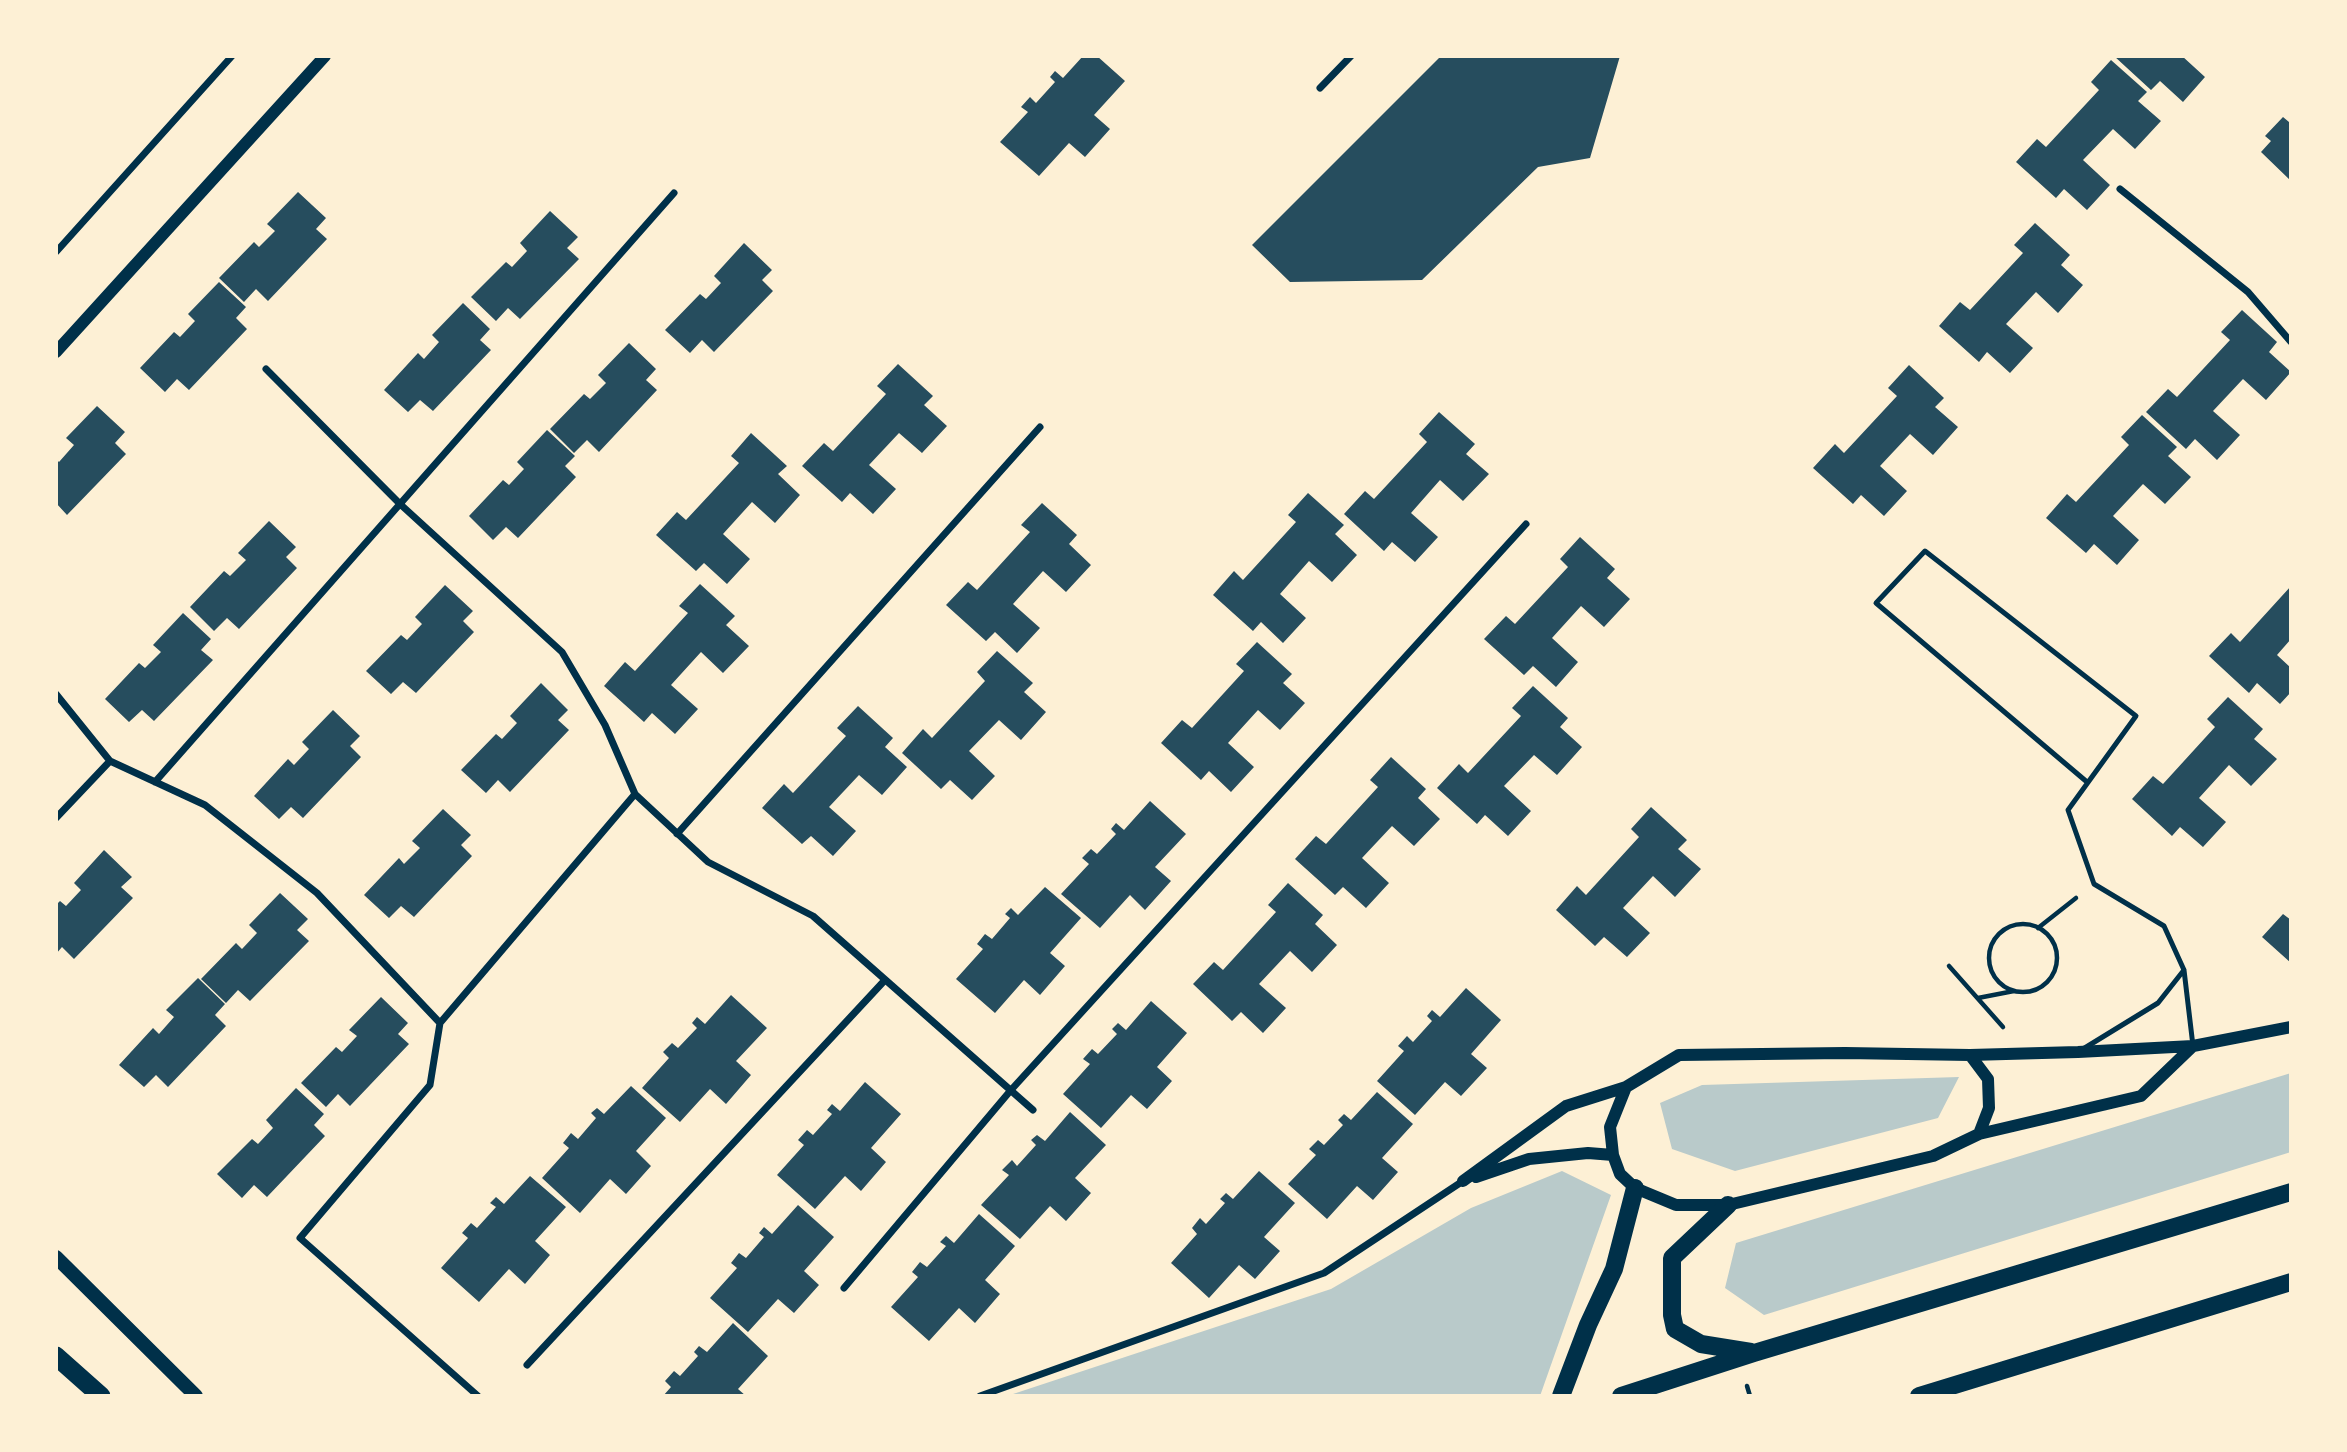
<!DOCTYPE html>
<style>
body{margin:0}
#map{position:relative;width:2347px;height:1452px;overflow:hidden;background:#fdf0d5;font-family:"Open Sans",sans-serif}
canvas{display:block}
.frame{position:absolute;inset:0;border:58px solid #fdf0d5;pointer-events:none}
</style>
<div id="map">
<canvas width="2347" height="1452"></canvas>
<div class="frame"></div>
</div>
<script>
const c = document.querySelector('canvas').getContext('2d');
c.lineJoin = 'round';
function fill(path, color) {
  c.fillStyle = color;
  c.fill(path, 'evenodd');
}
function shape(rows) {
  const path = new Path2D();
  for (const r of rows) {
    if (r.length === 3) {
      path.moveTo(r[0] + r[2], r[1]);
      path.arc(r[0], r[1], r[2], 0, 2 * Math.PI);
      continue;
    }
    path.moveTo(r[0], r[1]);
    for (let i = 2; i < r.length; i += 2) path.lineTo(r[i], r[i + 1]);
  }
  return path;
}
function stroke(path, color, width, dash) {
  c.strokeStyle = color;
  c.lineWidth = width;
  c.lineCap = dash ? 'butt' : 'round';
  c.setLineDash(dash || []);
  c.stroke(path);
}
fill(shape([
 [2291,1073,2291,1152,1764,1315,1725,1288,1736,1243],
 [1959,1077,1938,1118,1735,1171,1672,1149,1660,1103,1702,1085],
 [1562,1171,1611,1195,1540,1396,1007,1396,1331,1289,1471,1208]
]), '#b9caca');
fill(shape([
 [1083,56,1097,56,1125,81,1094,115,1110,129,1085,157,1069,143,1039,176,1000,142,1028,112,1021,107,1030,97,1036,103,1055,82,1050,77,1055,71,1063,78],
 [1441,56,1620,56,1590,158,1538,167,1422,280,1290,282,1252,245],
 [2114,56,2182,56,2205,77,2183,102,2160,81,2151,90],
 [2111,60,2147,92,2138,101,2161,121,2135,149,2113,129,2083,160,2110,185,2087,210,2064,189,2056,198,2016,162,2037,139,2046,147,2099,90,2091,82],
 [2283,117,2289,122,2291,120,2291,181,2261,152,2271,141,2265,136],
 [298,192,326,218,316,229,327,239,268,301,256,289,244,302,219,278,254,242,259,247,275,231,267,224],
 [550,211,578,237,567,248,579,259,520,319,508,308,496,321,471,297,506,262,512,267,527,251,520,243],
 [2035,223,2070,255,2061,265,2083,285,2058,313,2036,292,2006,324,2033,348,2010,373,1987,352,1979,362,1939,326,1960,302,1970,310,2023,253,2014,245],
 [744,243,772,270,762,280,773,291,714,352,702,340,690,353,665,330,700,294,706,299,721,283,714,276],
 [219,282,246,307,236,318,247,329,189,390,177,379,165,392,140,368,174,332,180,337,195,321,188,314],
 [463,303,490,329,480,340,491,350,433,411,420,400,408,412,384,390,418,353,424,359,439,342,432,335],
 [2242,310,2277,342,2269,352,2291,372,2266,400,2243,379,2213,411,2240,435,2217,460,2195,439,2186,449,2146,412,2168,389,2177,397,2230,340,2221,332],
 [629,343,656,369,646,380,657,390,599,452,587,440,574,453,550,429,584,394,590,399,606,383,598,375],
 [898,364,933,396,924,405,947,426,922,453,899,433,869,465,896,489,873,514,850,493,842,502,802,466,824,443,833,451,886,394,877,386],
 [1909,365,1944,398,1935,407,1958,427,1933,455,1910,434,1880,466,1907,491,1884,516,1861,495,1853,504,1813,468,1835,444,1844,453,1897,396,1888,388],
 [97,406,125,432,115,443,126,454,67,515,56,503,56,459,59,462,74,445,66,438],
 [1439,412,1475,444,1466,454,1489,474,1463,501,1440,480,1411,513,1438,537,1415,562,1392,542,1384,551,1344,514,1365,491,1374,499,1427,442,1419,434],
 [2142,415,2177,447,2168,456,2191,477,2165,504,2143,484,2113,516,2139,540,2117,565,2094,544,2086,553,2046,518,2067,494,2076,502,2129,445,2121,437],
 [547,430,575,456,565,466,576,477,518,538,506,527,493,540,469,516,503,480,509,485,524,469,517,462],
 [751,433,787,466,778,474,800,495,775,523,752,502,723,534,750,559,727,584,704,563,696,571,656,535,677,512,686,520,739,463,731,456],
 [1308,493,1344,525,1335,534,1357,555,1332,582,1309,561,1280,594,1306,618,1283,643,1261,622,1253,631,1213,595,1234,571,1243,580,1296,522,1288,515],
 [1042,503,1077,535,1069,544,1091,565,1066,592,1043,571,1013,604,1040,628,1017,653,995,632,986,641,946,605,968,582,977,590,1030,532,1021,525],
 [269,521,296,547,286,557,297,568,239,629,227,618,214,631,190,607,224,571,230,576,246,560,238,553],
 [1580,537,1615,569,1607,578,1630,599,1604,627,1581,606,1552,638,1578,662,1556,687,1533,666,1524,675,1484,639,1506,616,1515,624,1568,567,1560,559],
 [700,584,735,616,726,625,749,646,723,673,701,652,671,685,698,709,675,734,652,713,644,722,604,686,625,662,635,671,688,613,679,606],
 [445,585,473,611,463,621,474,632,416,693,403,682,391,694,366,671,401,635,407,640,422,624,415,617],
 [2291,586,2291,639,2277,655,2291,668,2291,692,2280,704,2257,683,2249,693,2209,656,2231,633,2240,642],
 [183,613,211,639,201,650,213,660,154,721,142,710,129,722,105,699,139,663,145,668,161,652,153,645],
 [1257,642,1292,674,1283,683,1305,703,1280,730,1258,710,1228,743,1254,767,1231,792,1209,771,1201,780,1161,743,1182,720,1192,728,1244,671,1236,664],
 [997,651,1033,683,1024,692,1046,712,1021,740,999,720,969,751,995,776,972,800,950,780,941,789,902,753,923,729,932,738,985,681,977,672],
 [541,683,568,710,558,720,569,730,510,792,498,780,486,793,461,770,496,734,502,739,517,723,510,716],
 [1533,686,1568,718,1560,727,1582,747,1557,775,1534,755,1504,786,1531,811,1508,836,1485,815,1477,824,1437,788,1459,764,1468,773,1521,716,1512,708],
 [2228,697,2263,729,2254,739,2277,759,2251,786,2229,765,2199,798,2226,822,2203,847,2180,827,2172,836,2132,799,2153,776,2163,784,2215,727,2207,719],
 [858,706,893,738,885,747,907,767,882,795,859,775,829,807,856,831,833,856,811,836,802,844,762,808,784,784,793,793,846,736,837,728],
 [333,710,360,736,350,746,361,757,303,818,291,807,279,819,254,796,288,759,294,765,309,749,302,742],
 [1391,757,1426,789,1418,798,1440,819,1414,846,1392,826,1362,858,1389,883,1366,908,1343,887,1335,895,1295,859,1316,836,1326,844,1378,787,1370,780],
 [1150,801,1186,834,1155,867,1171,881,1145,910,1130,895,1100,928,1061,894,1089,864,1082,858,1091,849,1097,854,1116,834,1111,829,1116,823,1124,830],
 [1651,807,1687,840,1678,849,1701,869,1675,897,1653,876,1623,908,1650,933,1627,957,1604,937,1595,946,1556,910,1577,886,1586,895,1639,837,1631,829],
 [443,809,471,835,461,845,472,856,414,917,401,906,389,918,364,895,399,858,404,864,420,848,412,841],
 [104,850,132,877,121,887,133,898,74,959,62,947,56,954,56,905,60,901,66,906,81,890,74,883],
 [1288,883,1323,915,1315,924,1337,945,1312,972,1290,951,1259,984,1286,1008,1263,1033,1241,1012,1232,1021,1193,984,1214,962,1223,970,1276,912,1268,905],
 [1045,887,1081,918,1050,953,1065,966,1040,995,1024,980,995,1013,956,979,983,949,977,944,985,934,992,939,1010,918,1005,914,1011,908,1018,915],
 [280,893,308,919,297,930,309,941,250,1001,238,990,226,1003,201,979,236,943,242,949,257,933,249,925],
 [2283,914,2291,920,2291,963,2262,937],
 [198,978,225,1004,215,1015,226,1026,168,1087,156,1075,144,1087,119,1065,153,1028,159,1034,174,1017,166,1010],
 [1466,988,1501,1020,1471,1054,1487,1068,1461,1096,1445,1082,1415,1115,1377,1081,1404,1051,1398,1046,1407,1036,1413,1042,1432,1021,1427,1016,1432,1010,1440,1017],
 [731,995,767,1028,736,1061,751,1075,726,1104,710,1089,680,1122,642,1088,669,1058,663,1052,672,1043,678,1048,697,1028,692,1023,697,1017,705,1024],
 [381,997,408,1023,398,1034,409,1044,350,1106,338,1094,326,1107,301,1083,336,1047,342,1052,357,1036,349,1030],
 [1151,1001,1187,1033,1157,1067,1172,1081,1147,1109,1131,1095,1101,1128,1063,1094,1090,1064,1083,1059,1092,1049,1098,1054,1117,1034,1112,1029,1118,1023,1126,1030],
 [865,1082,901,1114,871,1148,886,1162,861,1191,845,1176,815,1209,777,1175,804,1145,798,1140,807,1130,813,1135,832,1114,827,1110,832,1104,840,1111],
 [631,1086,666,1118,636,1151,651,1166,626,1194,610,1179,580,1213,542,1178,569,1148,563,1143,571,1133,578,1139,596,1118,591,1113,597,1108,604,1114],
 [296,1088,324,1114,314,1125,325,1136,267,1197,254,1185,242,1198,217,1174,252,1139,258,1144,273,1128,266,1120],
 [1377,1092,1413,1124,1382,1158,1398,1172,1373,1200,1357,1186,1327,1219,1288,1184,1316,1155,1309,1149,1318,1140,1324,1145,1343,1125,1338,1120,1344,1114,1351,1120],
 [1070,1112,1106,1145,1075,1178,1091,1193,1066,1221,1050,1206,1020,1239,981,1205,1009,1175,1002,1170,1012,1160,1017,1166,1036,1145,1031,1140,1037,1135,1045,1141],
 [1259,1171,1295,1203,1264,1237,1280,1251,1255,1279,1239,1265,1209,1298,1171,1263,1197,1234,1192,1228,1200,1218,1206,1224,1225,1203,1220,1199,1226,1193,1233,1199],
 [530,1176,566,1207,535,1241,550,1255,525,1284,509,1269,479,1302,441,1268,468,1238,462,1233,471,1223,477,1228,496,1207,490,1203,496,1197,504,1204],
 [798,1205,834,1237,804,1271,819,1285,794,1313,778,1299,748,1332,710,1298,737,1268,731,1263,739,1253,746,1258,764,1237,759,1233,764,1227,772,1234],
 [979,1214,1015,1246,985,1280,1000,1294,975,1323,959,1308,929,1341,891,1307,918,1277,912,1272,920,1262,927,1267,946,1246,940,1242,946,1236,954,1243],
 [733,1323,768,1356,738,1389,746,1396,663,1396,671,1387,665,1381,674,1371,680,1376,698,1356,694,1352,699,1346,707,1352]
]), '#264d5e');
stroke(shape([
 [2023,958,34],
 [2038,928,2076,898],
 [1949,966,2003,1027],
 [1978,998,2014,991],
 [1747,1386,1750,1396]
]), '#003049', 4.5);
stroke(shape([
 [2087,782,1876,603,1925,551,2136,716,2068,810,2094,884,2164,926,2184,970,2193,1046],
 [2083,1049,2158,1003,2184,970]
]), '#003049', 5);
stroke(shape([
 [1320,88,1351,56],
 [2120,189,2248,292,2291,342],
 [56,252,232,56],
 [266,369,400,504,562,652,605,725,635,794],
 [56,694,110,761,205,805,317,893,440,1023],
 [155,782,674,193],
 [56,818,110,761],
 [677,834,1040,427],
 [844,1288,1011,1090,1526,524],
 [527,1365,885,980],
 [478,1396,300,1238,430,1085,440,1023,635,794,708,862,813,916,1033,1110],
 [980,1396,1324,1273,1463,1181]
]), '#003049', 7);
stroke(shape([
 [56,352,325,56],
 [1845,1053,1970,1055,1988,1079,1989,1108,1979,1134,1933,1156,1728,1205,1676,1205,1635,1188,1620,1174,1613,1155,1610,1127,1626,1087,1679,1055,1845,1053],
 [1970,1055,2078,1052,2193,1046,2291,1027],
 [1979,1134,2141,1096,2193,1046],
 [1476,1177,1529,1159,1588,1153,1613,1155],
 [1463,1181,1566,1106,1626,1087]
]), '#003049', 12);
stroke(shape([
 [56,1257,196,1396]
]), '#003049', 14);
stroke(shape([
 [1728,1205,1672,1258,1672,1315,1675,1329,1701,1344,1751,1352],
 [1561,1396,1588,1325,1614,1269,1635,1188],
 [1621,1396,1754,1353,2291,1192],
 [1919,1396,2291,1282]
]), '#003049', 18);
stroke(shape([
 [56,1356,101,1396]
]), '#003049', 19);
</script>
